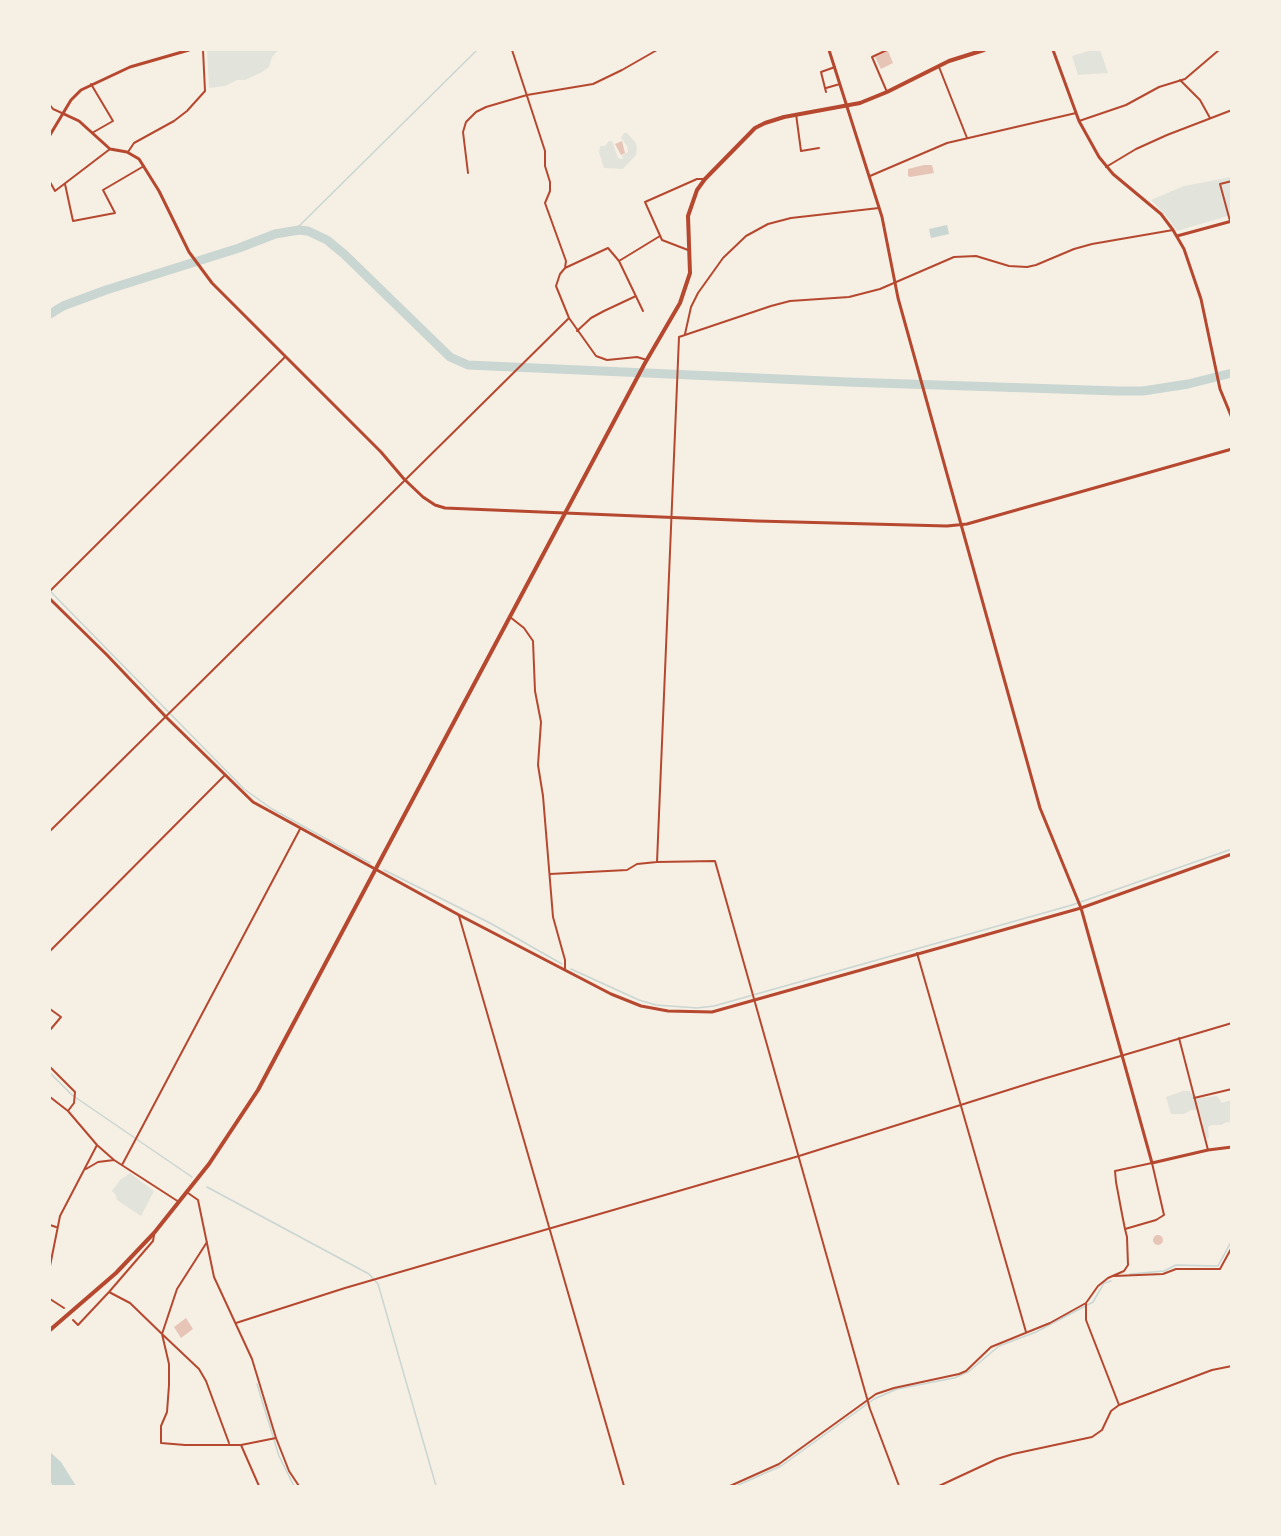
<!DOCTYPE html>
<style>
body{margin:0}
#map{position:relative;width:1281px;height:1536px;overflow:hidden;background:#f6efe4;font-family:"Open Sans",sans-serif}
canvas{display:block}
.frame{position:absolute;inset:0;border:51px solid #f6efe4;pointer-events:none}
</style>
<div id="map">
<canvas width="1281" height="1536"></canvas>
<div class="frame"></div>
</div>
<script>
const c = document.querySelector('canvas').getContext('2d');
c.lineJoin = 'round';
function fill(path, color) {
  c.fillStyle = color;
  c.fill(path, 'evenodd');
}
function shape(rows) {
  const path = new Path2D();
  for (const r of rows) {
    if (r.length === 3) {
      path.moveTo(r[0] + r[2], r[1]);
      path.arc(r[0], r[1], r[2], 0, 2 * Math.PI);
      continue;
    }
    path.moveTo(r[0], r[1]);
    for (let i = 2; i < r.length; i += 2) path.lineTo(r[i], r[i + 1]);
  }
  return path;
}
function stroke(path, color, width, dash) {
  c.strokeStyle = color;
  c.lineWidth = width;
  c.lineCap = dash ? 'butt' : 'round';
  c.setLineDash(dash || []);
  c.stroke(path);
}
fill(shape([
 [207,50,278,50,272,57,269,67,262,72,245,80,237,80,225,86,209,88],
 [1092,50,1100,50,1108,73,1078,75,1072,56],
 [624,133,627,133,635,142,637,147,636,155,623,169,604,168,599,152,600,146,605,146,609,141,612,141,618,158,623,159,622,155,628,152,627,146,621,138],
 [1231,177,1231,215,1177,231,1168,218,1151,200,1184,186],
 [1183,1091,1190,1091,1192,1095,1200,1098,1217,1096,1222,1103,1231,1100,1231,1123,1227,1122,1221,1125,1212,1125,1208,1127,1209,1138,1206,1139,1201,1130,1203,1123,1198,1110,1191,1110,1184,1114,1171,1114,1166,1097],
 [130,1173,154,1191,141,1216,117,1200,116,1195,112,1191,120,1180]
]), '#e2e4dc');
fill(shape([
 [947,225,949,234,931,238,929,229],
 [50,1452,61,1462,76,1486,53,1486,50,1481]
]), '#c9d6d2');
stroke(shape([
 [294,231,477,50],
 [51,592,244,789,272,809,370,863],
 [384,870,490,923,562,964],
 [571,969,639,1000,656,1005,697,1008,714,1006,1072,905,1232,849],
 [1232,1065,1232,1068],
 [50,1073,72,1095,192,1177],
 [207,1187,369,1274,378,1284,436,1486],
 [1130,1274,1164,1271,1176,1265,1218,1266,1232,1240],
 [257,1384,279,1456,294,1486],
 [736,1486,781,1466,874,1399,897,1389,954,1378,968,1372,999,1346,1036,1332,1093,1302,1104,1283,1111,1281]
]), '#c9d6d2', 1.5);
stroke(shape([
 [50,314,63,306,106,290,239,248,275,234,299,230,308,231,327,240,344,254,450,357,468,365,847,382,1118,391,1143,391,1188,384,1232,373]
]), '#c9d6d2', 9);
fill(shape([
 [888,51,893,63,881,69,875,57],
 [622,141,625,153,621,155,615,144],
 [924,165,932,165,934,173,910,177,908,176,908,169],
 [1158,1240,5],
 [186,1318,193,1329,181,1338,174,1327]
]), '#e6c5b7');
stroke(shape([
 [512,50,545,151,545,166,550,182,550,191,545,203,566,261,565,268,560,274,556,286,569,318,596,356,607,360,637,357,647,360],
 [939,67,967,138],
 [1180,80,1200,100,1210,118],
 [91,84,113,121,92,133],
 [826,88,840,84],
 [826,92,821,72,835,67],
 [887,92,872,57,887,50],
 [50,105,53,109,64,114],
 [796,114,801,151,819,148],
 [1079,121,1126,105,1159,87,1185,79,1219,50],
 [128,152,134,143,174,121,187,111,205,91,203,50],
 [1106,167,1136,149,1167,135,1232,110],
 [468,173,463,132,466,122,476,112,486,107,527,95,593,84,622,70,657,50],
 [870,176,947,143,1076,113],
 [50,182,55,191,110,149],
 [65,184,73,221,115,213,103,190,144,166],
 [1230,221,1220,184,1232,181],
 [688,250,662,240,645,202,697,179,705,179],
 [619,261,660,236],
 [565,268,608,248,619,261,643,311],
 [577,331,591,318,604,311,636,296],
 [685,334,691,307,698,293,723,258,746,236,768,224,791,218,879,208],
 [50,591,285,357],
 [510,617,524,628,533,641,535,691,541,722,538,765,543,796,553,917,565,960,565,970],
 [50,831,569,318],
 [657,862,679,337,771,306,790,301,849,297,880,289,954,257,976,256,1009,266,1027,267,1036,265,1074,249,1092,244,1173,230],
 [550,874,627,870,637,864,657,862,715,861,870,1409,899,1486],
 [459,916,624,1486],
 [50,951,225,775],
 [917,953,1026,1332],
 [50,1009,61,1017,50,1030],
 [1179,1038,1208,1150],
 [50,1067,75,1092,74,1103,68,1111],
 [50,1097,68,1111,97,1145,114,1160,179,1202],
 [1194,1098,1232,1089],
 [122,1165,300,829],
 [86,1169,98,1162,114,1160],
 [188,1193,198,1200,214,1277,252,1359,276,1438,289,1471,299,1486],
 [50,1225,56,1227],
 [207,1242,177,1289,162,1334,199,1369,206,1381,229,1443],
 [50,1266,60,1216,97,1145],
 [1114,1276,1163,1274,1176,1269,1220,1269,1232,1247],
 [109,1292,130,1303,162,1334,169,1364,169,1385,167,1412,161,1426,161,1443,185,1445,241,1445,276,1438],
 [50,1299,64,1308],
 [1086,1303,1086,1320,1119,1405],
 [73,1320,78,1325,109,1292,153,1241,154,1235],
 [236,1323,345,1288,799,1156,1043,1079,1232,1023],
 [241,1445,259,1486],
 [730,1486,779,1464,876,1394,894,1388,959,1374,966,1371,991,1347,1050,1323,1086,1303,1098,1286,1108,1278,1124,1271,1128,1265,1127,1237,1125,1229,1122,1214,1116,1182,1115,1171,1152,1163,1164,1215,1156,1220,1125,1229],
 [939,1486,997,1459,1013,1454,1092,1437,1102,1430,1111,1411,1119,1405,1212,1370,1232,1366]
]), '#b5482f', 2);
stroke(shape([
 [829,50,882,217,898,298,1040,808,1081,908,1152,1163,1208,1150,1232,1147],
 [64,114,79,121,110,149,127,152,139,159,159,191,189,252,212,283,381,452,404,479,423,497,435,505,445,508,757,521,947,526,967,524,1232,449],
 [50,135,71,100,81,90,130,67,189,50],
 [1177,236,1232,221],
 [50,599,107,655,166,717,253,802,459,915,611,994,641,1006,668,1011,712,1012,1081,908,1232,854]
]), '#b5482f', 3);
stroke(shape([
 [1053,50,1079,121,1099,157,1113,174,1161,214,1173,230,1184,249,1201,299,1220,389,1232,418]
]), '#b5482f', 3);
stroke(shape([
 [50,1330,116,1273,154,1233,209,1164,258,1090,645,363,680,303,690,273,688,216,697,190,705,179,755,128,765,123,784,117,860,103,887,92,949,61,984,50]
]), '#b5482f', 4);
</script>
